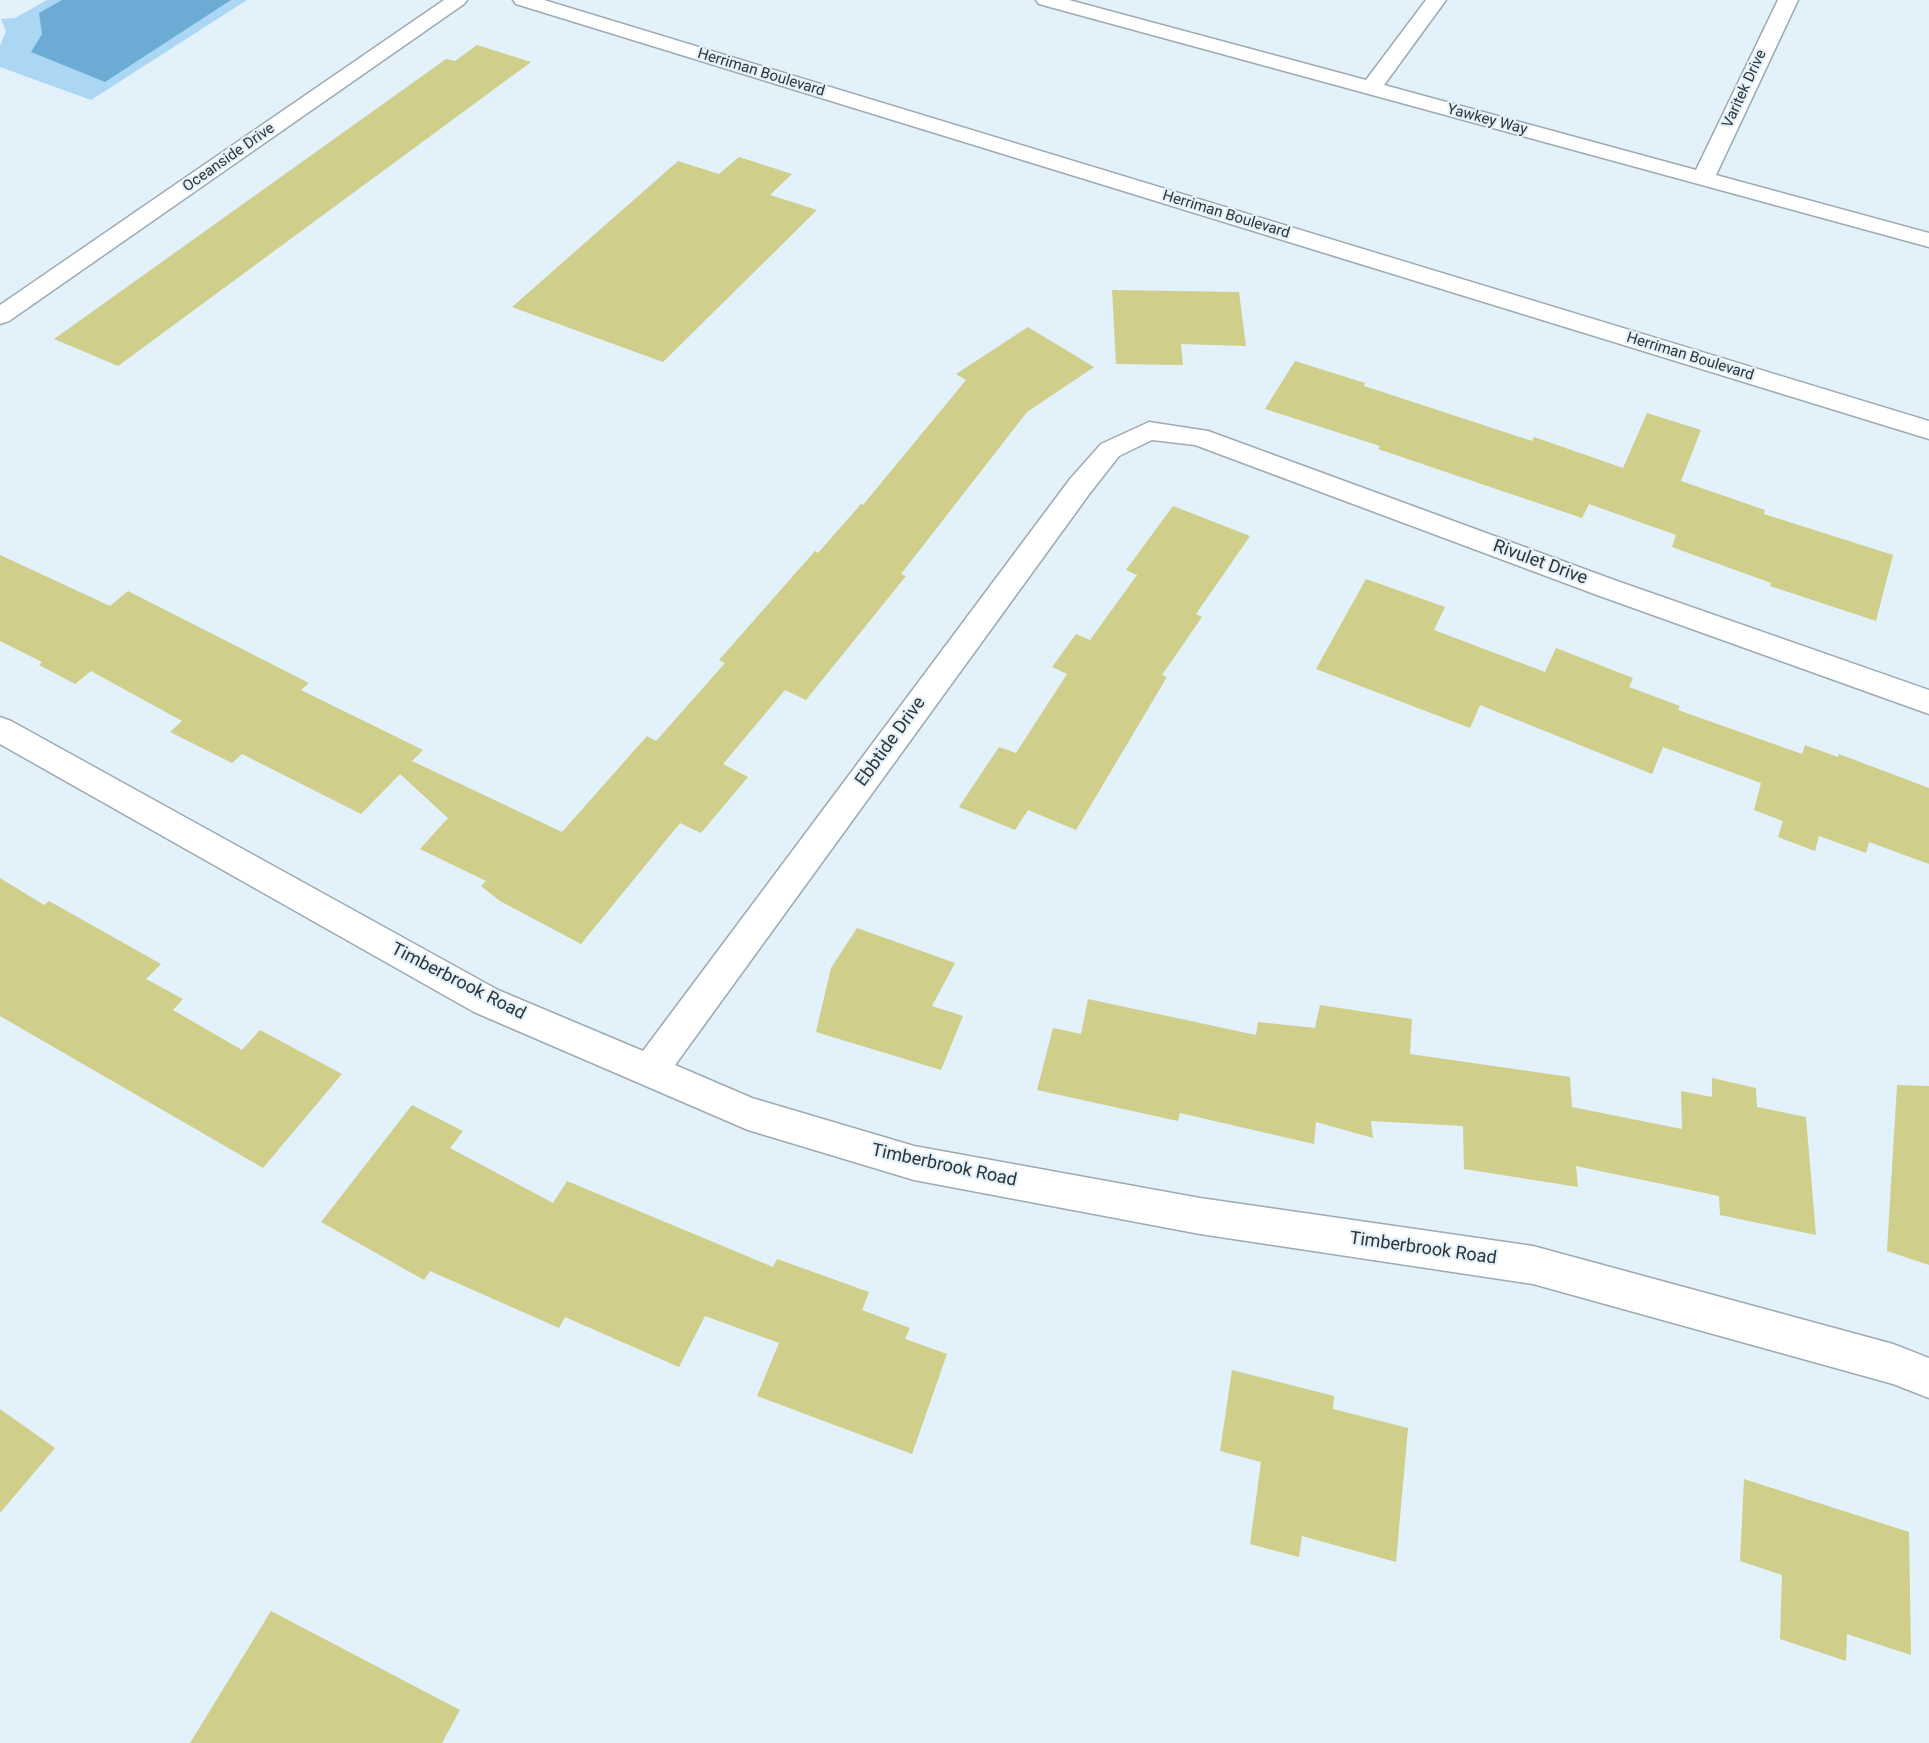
<!DOCTYPE html>
<style>
body{margin:0}
canvas{display:block;background:#e3f1fa}
</style>
<canvas width="1929" height="1743"></canvas>
<script>
const c = document.querySelector('canvas').getContext('2d');
c.lineJoin = 'round';
function fill(path, color) {
  c.fillStyle = color;
  c.fill(path, 'evenodd');
}
function shape(rows) {
  const path = new Path2D();
  for (const r of rows) {
    path.moveTo(r[0], r[1]);
    for (let i = 2; i < r.length; i += 2) path.lineTo(r[i], r[i + 1]);
  }
  return path;
}
function stroke(path, color, width, dash) {
  c.strokeStyle = color;
  c.lineWidth = width;
  c.lineCap = dash ? 'butt' : 'round';
  c.setLineDash(dash || []);
  c.stroke(path);
}
function write(font, color, halo, rows, align = 'center') {
  c.font = font + ' Roboto,sans-serif';
  c.lineWidth = 4.5;
  c.setLineDash([]);
  c.textBaseline = 'middle';
  c.strokeStyle = halo;
  c.fillStyle = color;
  for (const [text, x, y, turn = 0] of rows) {
    c.save();
    c.translate(x, y);
    c.rotate((+turn || 0) * Math.PI / 180);
    c.textAlign = isNaN(turn) ? turn : align;
    if (halo) c.strokeText(text, 0, 0);
    c.fillText(text, 0, 0);
    c.restore();
  }
}
fill(shape([
 [47,0,247,0,91,100,0,67,0,46,6,31,1,19,15,18]
]), '#abd7f4');
fill(shape([
 [62,0,231,0,105,82,31,52,42,34,39,13]
]), '#6cacd4');
fill(shape([
 [477,45,531,62,118,366,54,339,446,59,455,61],
 [739,157,792,174,770,195,817,210,663,362,512,307,678,161,719,174],
 [1112,290,1239,292,1246,346,1181,344,1183,365,1116,364],
 [1028,327,1094,367,1027,412,901,574,906,576,806,700,785,690,723,764,748,777,701,833,680,823,581,944,500,901,481,886,486,881,420,849,448,818,400,774,361,814,242,754,232,763,170,732,182,721,91,671,75,684,39,665,42,662,0,641,0,555,110,606,128,591,309,683,301,690,423,750,412,761,562,832,647,736,656,741,725,663,719,660,815,551,818,553,861,504,863,505,966,380,956,374],
 [1295,361,1365,383,1364,386,1532,441,1534,437,1623,468,1647,413,1701,430,1681,481,1765,510,1764,514,1893,555,1876,621,1770,586,1771,583,1672,547,1676,535,1589,504,1582,518,1378,449,1380,446,1265,409],
 [1173,506,1250,536,1196,614,1202,617,1162,675,1167,677,1076,830,1028,810,1015,830,959,807,999,747,1016,753,1067,674,1052,667,1076,634,1090,640,1137,575,1126,570],
 [1366,579,1445,607,1434,630,1545,672,1556,648,1633,678,1629,687,1680,706,1678,710,1802,754,1805,745,1838,757,1839,754,1929,788,1929,864,1869,842,1866,853,1819,836,1815,851,1778,837,1783,821,1754,810,1761,783,1663,747,1652,774,1480,705,1470,728,1316,669],
 [0,878,44,905,49,901,161,964,146,979,183,999,173,1010,242,1050,260,1030,342,1074,263,1168,0,1016],
 [857,928,955,963,932,1006,963,1016,941,1070,816,1032,831,968],
 [1088,999,1256,1035,1258,1022,1315,1028,1320,1005,1412,1019,1410,1054,1570,1077,1572,1107,1682,1129,1681,1091,1712,1097,1712,1078,1756,1088,1757,1107,1806,1117,1816,1235,1720,1215,1719,1196,1576,1166,1578,1187,1464,1169,1463,1126,1371,1121,1373,1138,1316,1122,1314,1144,1180,1113,1178,1121,1037,1090,1053,1028,1081,1034],
 [1897,1085,1929,1086,1929,1265,1887,1251],
 [412,1105,463,1131,450,1148,553,1203,567,1181,773,1267,777,1259,869,1292,862,1310,910,1328,905,1339,947,1354,912,1454,757,1396,779,1343,705,1316,679,1367,565,1317,559,1328,430,1271,424,1280,321,1222],
 [1232,1370,1334,1396,1333,1409,1408,1428,1396,1562,1302,1536,1299,1557,1250,1544,1261,1462,1220,1451],
 [0,1409,55,1448,0,1513],
 [1744,1479,1909,1532,1911,1655,1847,1634,1846,1661,1780,1639,1782,1575,1740,1561],
 [271,1611,460,1710,442,1743,190,1743]
]), '#cfce8a');
const street = shape([
 [444,0,467,0,464,4,9,321,0,324,0,305,444,0],
 [1036,0,1069,0,1366,80,1426,0,1446,0,1384,85,1696,170,1778,0,1798,0,1716,175,1929,233,1929,247,1039,4,1036,0],
 [1149,422,1208,431,1617,581,1929,690,1929,714,1597,595,1195,445,1152,440,1119,456,1090,493,675,1065,752,1098,914,1146,1200,1198,1533,1246,1893,1344,1929,1358,1929,1398,1893,1384,1533,1284,1200,1234,914,1180,748,1130,474,1012,0,744,0,717,11,721,498,990,643,1051,1070,479,1101,444,1149,422]
]);
const secondary = shape([
 [513,0,544,0,1929,421,1929,439,516,4,513,0]
]);
stroke(street, '#9daab2', 3);
stroke(secondary, '#9daab2', 3);
fill(street, '#fff');
fill(secondary, '#fff');
write('15px', '#2f3438', '#e3f1fa', [
 ["Herriman Boulevard",761,73,17],
 ["Varitek Drive",1745,89,-65],
 ["Yawkey Way",1487,120,15],
 ["Oceanside Drive",229,158,-35],
 ["Herriman Boulevard",1226,215,17],
 ["Herriman Boulevard",1690,357,17]
]);
write('18px', '#2f3438', '#e3f1fa', [
 ["Rivulet Drive",1540,563,20],
 ["Ebbtide Drive",891,742,-54],
 ["Timberbrook Road",458,982,27],
 ["Timberbrook Road",944,1166,12],
 ["Timberbrook Road",1423,1249,8]
]);
</script>
